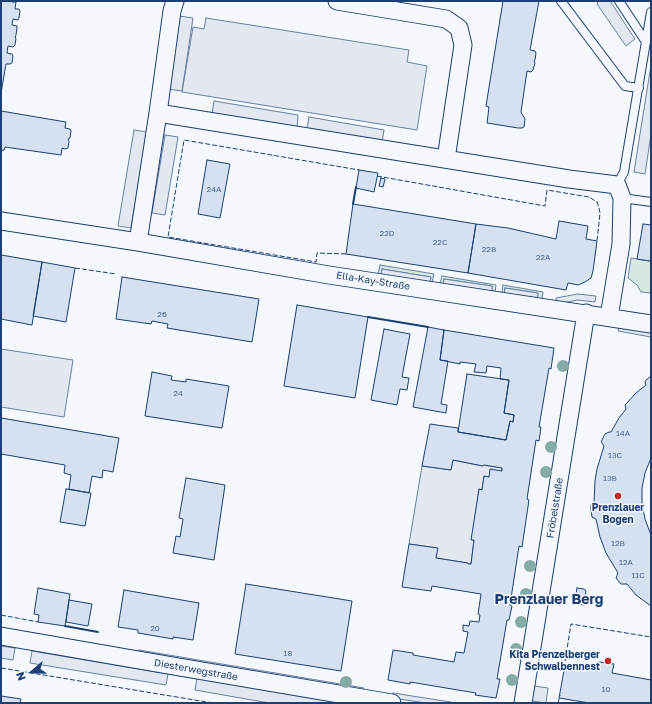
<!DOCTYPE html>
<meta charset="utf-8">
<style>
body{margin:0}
#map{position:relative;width:652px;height:704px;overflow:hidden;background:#f4f7fb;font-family:"Golos Text",sans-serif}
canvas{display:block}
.frame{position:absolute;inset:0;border:2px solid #1d3f73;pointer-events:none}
.north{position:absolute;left:12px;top:652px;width:40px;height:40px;-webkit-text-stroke:3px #f4f7fb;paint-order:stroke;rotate:250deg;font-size:11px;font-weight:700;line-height:16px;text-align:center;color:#1d3f73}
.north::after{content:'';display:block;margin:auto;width:14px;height:18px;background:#1d3f73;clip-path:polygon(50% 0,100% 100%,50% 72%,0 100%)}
</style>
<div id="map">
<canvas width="652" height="704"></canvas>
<div class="frame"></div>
<div class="north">N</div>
</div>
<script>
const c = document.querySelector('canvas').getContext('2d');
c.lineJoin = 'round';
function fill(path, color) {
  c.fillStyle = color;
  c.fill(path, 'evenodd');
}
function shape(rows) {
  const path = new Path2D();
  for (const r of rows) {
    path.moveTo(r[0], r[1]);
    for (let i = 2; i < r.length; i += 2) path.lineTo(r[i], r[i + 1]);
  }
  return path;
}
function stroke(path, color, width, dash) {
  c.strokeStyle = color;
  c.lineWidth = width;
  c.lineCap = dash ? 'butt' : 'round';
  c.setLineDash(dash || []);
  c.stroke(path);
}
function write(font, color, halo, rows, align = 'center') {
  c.font = font + ' "Golos Text",sans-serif';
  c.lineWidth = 3;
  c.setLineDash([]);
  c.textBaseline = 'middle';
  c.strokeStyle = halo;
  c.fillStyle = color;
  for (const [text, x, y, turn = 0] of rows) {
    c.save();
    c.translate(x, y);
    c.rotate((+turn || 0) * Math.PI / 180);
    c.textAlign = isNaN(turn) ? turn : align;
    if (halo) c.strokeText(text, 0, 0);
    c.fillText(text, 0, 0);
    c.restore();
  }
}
const green = shape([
 [651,257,651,293,641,292,637,285,628,278,631,258,650,261,651,257],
 [380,265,434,274,432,283,430,282,431,277,382,269,381,275,378,274,380,265],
 [442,276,496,285,495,292,492,292,492,286,444,279,443,284,440,284,442,276],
 [503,285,543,292,542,299,537,299,538,293,505,288,504,294,502,293,503,285]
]);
fill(green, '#d7e8df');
stroke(green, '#687fa3', 1);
const parking = shape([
 [598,1,610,1,635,39,626,46,597,4,598,1],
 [179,16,193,18,182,91,167,89,179,16],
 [206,18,409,50,407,62,427,66,417,130,182,92,193,27,204,29,206,18],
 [651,65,651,134,645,174,634,172,651,65],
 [214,101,298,115,297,129,212,114,214,101],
 [309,117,384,130,382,142,307,130,309,117],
 [134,130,147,132,131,228,118,226,134,130],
 [165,135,178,137,165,215,152,213,165,135],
 [382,269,431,277,430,282,381,275,382,269],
 [444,279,492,286,492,292,443,284,444,279],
 [505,288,538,293,537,299,504,294,505,288],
 [578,294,596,296,595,302,578,300,557,304,556,298,578,294],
 [619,326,651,331,651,337,618,331,619,326],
 [1,349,73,360,64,417,1,407,1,349],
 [453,460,483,466,484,465,502,468,502,471,489,477,484,476,482,490,479,489,472,540,474,540,471,564,468,564,467,563,436,558,437,548,409,544,422,466,451,470,453,460],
 [1,646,15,648,13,660,1,658,1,646],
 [139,650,364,688,363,693,138,656,139,650],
 [32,651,168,674,166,685,30,663,32,651],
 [197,678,345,703,269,703,195,690,197,678],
 [534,686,548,688,546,703,532,701,534,686],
 [393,693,457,703,426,703,392,698,393,693]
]);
fill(parking, '#e3e8f0');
stroke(parking, '#687fa3', 1);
const building = shape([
 [1,1,12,1,12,2,16,2,15,9,19,9,20,11,19,18,18,20,13,19,12,25,17,26,17,28,16,35,15,37,16,38,15,45,13,47,8,46,7,53,12,54,13,56,12,63,10,64,6,64,1,93,1,1],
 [503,1,539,1,530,50,535,51,536,53,535,60,534,61,535,63,533,70,531,72,527,71,521,112,523,116,524,117,525,119,524,127,522,128,518,128,487,123,489,107,486,106,503,1],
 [1,111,66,122,65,128,70,129,71,131,70,138,68,139,69,141,68,148,65,149,62,148,61,155,5,147,4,150,1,151,1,111],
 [207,160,230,164,220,218,198,214,207,160],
 [359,170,378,173,374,192,356,188,359,170],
 [381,178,385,179,383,187,379,186,381,178],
 [353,204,476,224,468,273,346,254,353,204],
 [559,221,588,226,586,239,597,241,593,271,591,278,585,282,578,285,568,283,566,290,468,273,476,224,508,228,556,239,559,221],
 [643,224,651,225,651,257,650,261,637,259,643,224],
 [1,255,42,262,32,325,1,319,1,255],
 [42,262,75,268,66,322,33,316,42,262],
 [122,277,259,299,252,342,167,328,168,324,152,321,151,324,116,319,122,277],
 [297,305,368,317,355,398,284,386,297,305],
 [428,327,444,330,440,360,448,361,441,404,447,405,446,413,413,407,428,327],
 [384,329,410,334,402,377,409,378,407,390,400,389,397,405,371,400,384,329],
 [444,330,554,348,551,369,549,368,539,427,541,427,539,441,536,440,527,499,529,500,522,547,519,546,510,605,512,606,509,620,507,620,497,679,500,679,496,698,475,695,476,693,410,682,410,684,388,680,393,650,413,653,413,655,454,662,456,652,464,653,468,632,463,631,463,625,469,626,470,621,479,622,480,615,478,614,481,594,432,586,431,591,402,587,409,544,438,548,436,558,468,563,468,564,471,564,474,540,471,540,479,489,482,490,484,476,489,477,490,469,502,471,502,468,484,465,483,466,453,460,451,470,422,466,430,424,458,428,458,432,506,440,510,421,513,422,514,415,504,413,509,380,500,379,501,368,487,366,486,373,474,372,476,364,460,362,460,364,440,360,444,330],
 [152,372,172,376,171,380,186,382,186,379,229,386,222,428,145,416,152,372],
 [467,374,509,380,504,413,514,415,513,422,510,421,506,440,458,432,467,374],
 [651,376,651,458,645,473,642,488,642,503,645,519,651,535,651,606,636,595,627,584,621,584,616,578,618,573,606,553,600,537,596,519,592,517,591,510,591,505,594,503,595,481,597,469,604,446,602,443,601,442,605,434,609,432,611,432,619,418,626,409,625,405,636,393,646,385,645,382,646,380,651,376],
 [1,418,119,438,113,472,103,470,102,478,92,476,89,493,69,489,71,475,64,473,65,465,1,454,1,418],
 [186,478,225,485,214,560,173,553,176,536,180,537,183,519,179,518,186,478],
 [66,489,91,493,85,526,60,522,66,489],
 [246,584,352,601,341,671,235,654,246,584],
 [38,588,70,594,65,626,38,622,39,615,34,614,38,588],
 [577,588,584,589,586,591,584,605,578,604,576,601,575,600,577,588],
 [124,590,199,603,193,640,173,637,173,639,138,633,138,630,118,627,124,590],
 [69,600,92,604,88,626,66,622,69,600],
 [599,662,614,664,612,673,651,680,651,703,589,703,559,698,565,665,598,670,599,662],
 [1,696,21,699,20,703,1,703,1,696]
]);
fill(building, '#d5e0f0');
stroke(building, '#1d3f73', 1);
const lane = shape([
 [561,1,625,86,639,88],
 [619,1,646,42],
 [617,185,624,172,651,12],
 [622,198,651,202]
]);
const street = shape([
 [337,1,446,19,459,28,463,45,446,159],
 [158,113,172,11,175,1],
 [1,221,138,242,329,275,651,324],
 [138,242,158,113,569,179,617,185,622,198,621,244,609,317],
 [1,636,179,667,392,703],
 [523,703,586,313]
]);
stroke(lane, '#1d3f73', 10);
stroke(street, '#1d3f73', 19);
stroke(lane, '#f4f7fb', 8);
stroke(street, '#f4f7fb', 17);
stroke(shape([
 [377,176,545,206,547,190,589,197,597,202,599,208,600,213,597,241],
 [346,254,317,253,316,262,168,237,184,140,359,170],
 [75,268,116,274],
 [1,615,38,622],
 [1,668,213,703],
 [564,668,571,624,651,637],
 [558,703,560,695]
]), '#1d3f73', 1, [5, 2]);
stroke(shape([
 [353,204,356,187],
 [368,317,428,327],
 [65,626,98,632]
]), '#1d3f73', 2);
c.fillStyle = '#86aba6';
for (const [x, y] of [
 [563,366],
 [551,447],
 [546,472],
 [530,566],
 [526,594],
 [521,622],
 [516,649],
 [512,680],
 [346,682]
]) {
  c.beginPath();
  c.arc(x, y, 6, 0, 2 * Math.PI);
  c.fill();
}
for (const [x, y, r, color] of [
 [618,496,4,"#c62828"],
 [608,661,4,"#c62828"]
]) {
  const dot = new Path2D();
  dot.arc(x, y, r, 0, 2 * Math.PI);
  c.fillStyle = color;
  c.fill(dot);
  stroke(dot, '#f4f7fb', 1.5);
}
write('8px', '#4b6792', null, [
 ["24A",214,189],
 ["22D",387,233],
 ["22C",440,242],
 ["22B",489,249],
 ["22A",543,257],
 ["26",162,314],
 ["24",178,393],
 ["14A",623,433],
 ["13C",615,455],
 ["13B",610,478],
 ["12B",618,543],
 ["12A",626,562],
 ["11C",638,575],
 ["20",155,628],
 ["18",288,653],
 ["10",606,689]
]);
write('10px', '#1d3f73', '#f4f7fb', [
 ["Ella-Kay-Straße",373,281,9],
 ["Fröbelstraße",555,508,-81],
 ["Diesterwegstraße",196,670,10]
]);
write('bold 10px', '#1d3f73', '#f4f7fb', [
 ["Prenzlauer",618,508],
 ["Bogen",618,520],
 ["Kita Prenzelberger",600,655,"right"],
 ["Schwalbennest",600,667,"right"]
]);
write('bold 14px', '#1d3f73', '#f4f7fb', [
 ["Prenzlauer Berg",549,600]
]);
</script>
